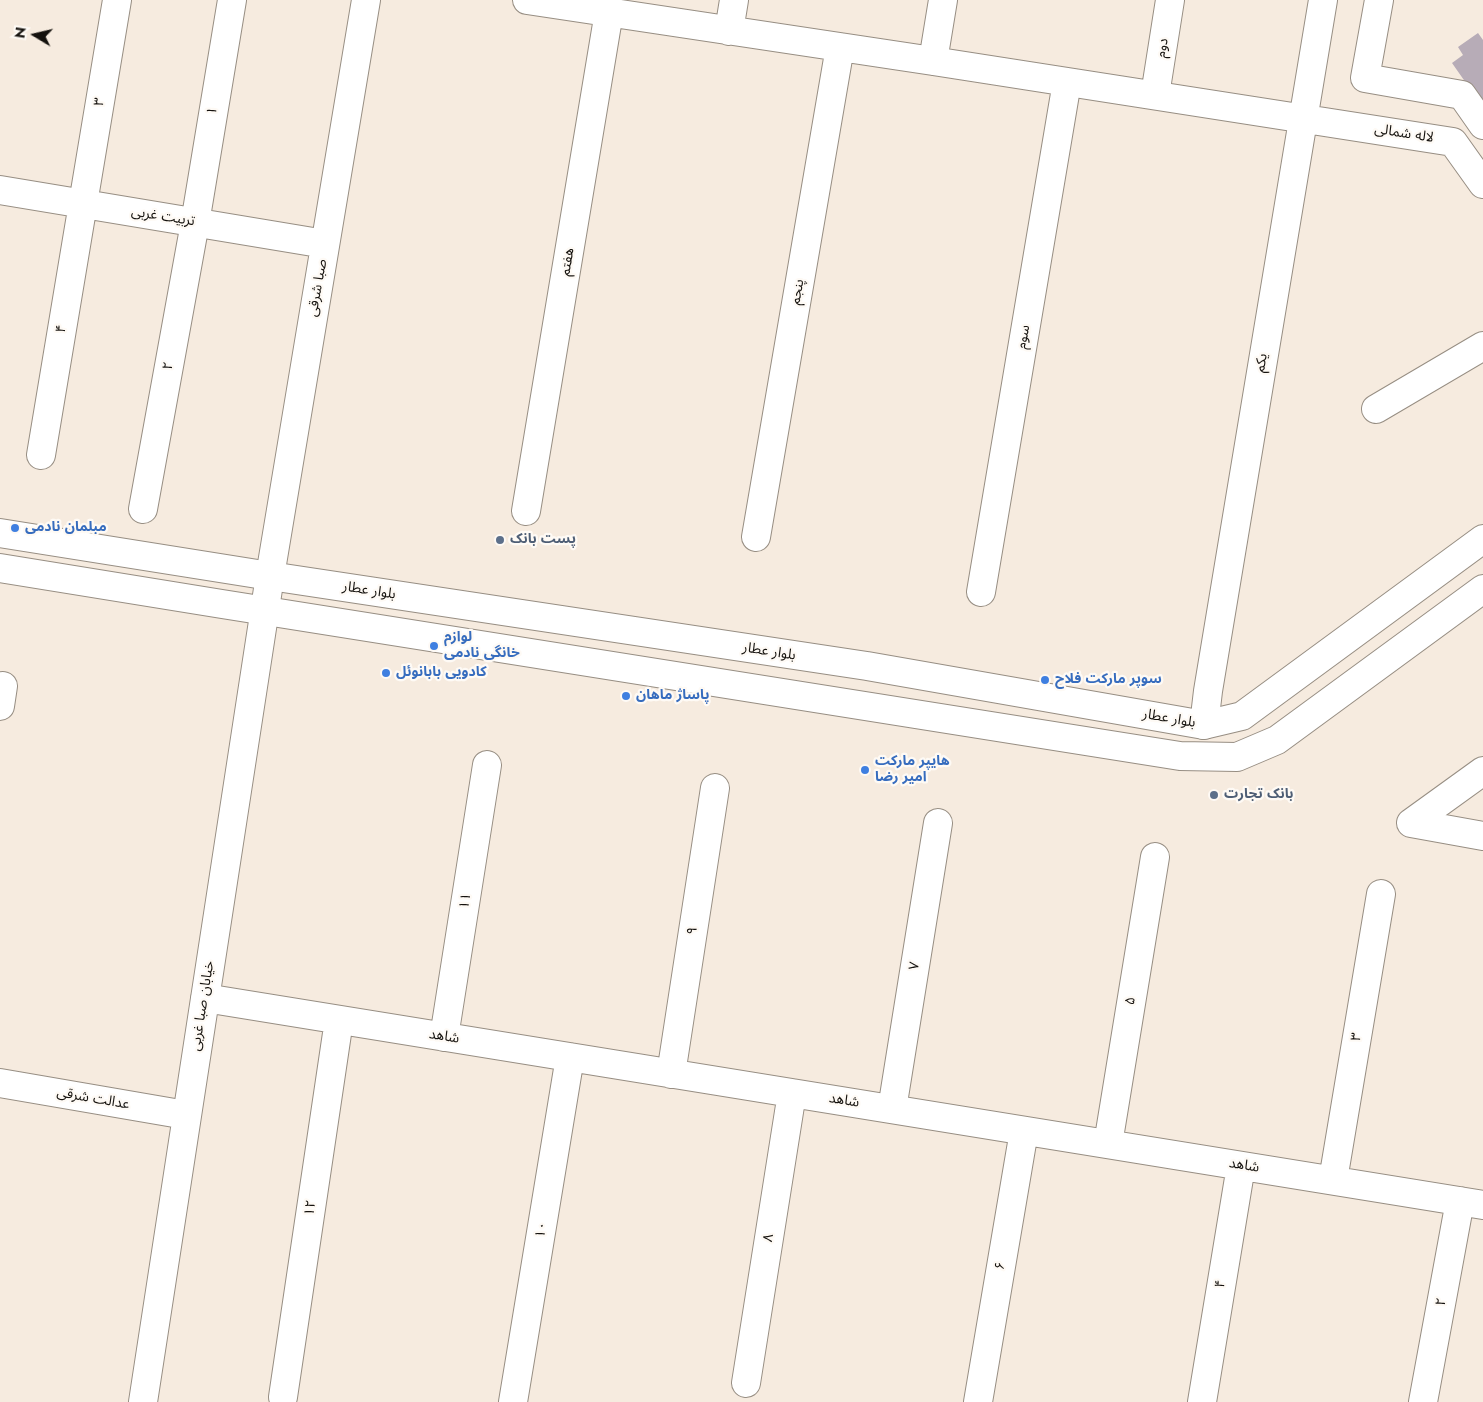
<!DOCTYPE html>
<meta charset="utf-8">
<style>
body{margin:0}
#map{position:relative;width:1483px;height:1402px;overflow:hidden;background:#f6ebdf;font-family:Jost,sans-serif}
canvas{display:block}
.north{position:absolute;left:10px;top:10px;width:50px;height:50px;-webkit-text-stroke:4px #fefaf5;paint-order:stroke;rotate:279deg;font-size:14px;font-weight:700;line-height:20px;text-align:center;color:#15120e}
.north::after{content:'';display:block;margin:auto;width:18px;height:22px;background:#15120e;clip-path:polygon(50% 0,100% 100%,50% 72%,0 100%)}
</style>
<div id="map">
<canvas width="1483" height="1402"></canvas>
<div class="north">N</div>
</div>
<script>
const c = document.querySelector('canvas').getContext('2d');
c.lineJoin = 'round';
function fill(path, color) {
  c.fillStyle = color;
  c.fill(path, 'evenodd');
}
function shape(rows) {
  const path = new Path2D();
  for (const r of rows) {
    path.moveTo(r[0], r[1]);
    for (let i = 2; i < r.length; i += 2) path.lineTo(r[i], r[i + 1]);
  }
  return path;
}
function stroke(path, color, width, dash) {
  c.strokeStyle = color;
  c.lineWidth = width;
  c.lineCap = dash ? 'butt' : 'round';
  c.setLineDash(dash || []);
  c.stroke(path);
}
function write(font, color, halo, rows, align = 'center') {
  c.font = font + ' Jost,"Noto Sans Arabic",sans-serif';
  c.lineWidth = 4.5;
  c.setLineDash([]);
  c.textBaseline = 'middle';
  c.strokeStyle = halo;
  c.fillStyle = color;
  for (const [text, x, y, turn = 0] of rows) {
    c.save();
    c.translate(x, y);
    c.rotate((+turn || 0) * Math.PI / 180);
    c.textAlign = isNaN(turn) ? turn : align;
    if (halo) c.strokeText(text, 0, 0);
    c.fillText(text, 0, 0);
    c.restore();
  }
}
fill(shape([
 [1478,33,1483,40,1483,101,1480,103,1452,63,1463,55,1458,47]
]), '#b7acb7');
const minor = shape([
 [527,0,933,61,1453,142,1483,184],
 [1379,0,1365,78,1462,95,1483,125],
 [729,31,734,0],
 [933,61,943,0],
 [1155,95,1170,0],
 [0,190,325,244],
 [1376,409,1483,346],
 [41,455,117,0],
 [143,509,195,223,232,0],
 [526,511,609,12],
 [756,537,840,47],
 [981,592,1067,82],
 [0,706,3,686],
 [1204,725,1208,691,1323,0],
 [1411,823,1483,771],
 [1411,823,1483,836],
 [205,998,1483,1205],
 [444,1037,487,765],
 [671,1074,715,788],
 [0,1083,186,1115],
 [892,1109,938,823],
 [1108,1144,1155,857],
 [1333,1180,1381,894],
 [746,1383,792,1093],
 [283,1397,339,1020],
 [143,1402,270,576,366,0],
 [513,1402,570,1057],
 [978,1402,1024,1131],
 [1202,1402,1241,1166],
 [1423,1402,1460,1201]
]);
const tertiary = shape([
 [0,533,270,576,867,666,1204,725,1242,716,1483,539],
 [0,568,222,604,1180,756,1237,757,1277,740,1483,589]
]);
stroke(minor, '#978e83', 30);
stroke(tertiary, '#978e83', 30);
stroke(minor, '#fff', 28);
stroke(tertiary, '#fff', 28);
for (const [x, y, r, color] of [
 [15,528,5,"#3f7fe0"],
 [500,540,5,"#5c6f8a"],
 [434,646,5,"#3f7fe0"],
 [386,673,5,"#3f7fe0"],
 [1045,680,5,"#3f7fe0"],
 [626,696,5,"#3f7fe0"],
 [865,770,5,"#3f7fe0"],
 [1214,795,5,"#5c6f8a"]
]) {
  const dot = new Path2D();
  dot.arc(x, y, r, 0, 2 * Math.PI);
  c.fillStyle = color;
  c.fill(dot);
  stroke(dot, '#fefaf5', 2);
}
write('14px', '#15120e', '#fefaf5', [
 ["دوم",1163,48,-81],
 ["۳",100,102,-81],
 ["۱",213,111,-80],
 ["لاله شمالی",1404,134,9],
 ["تربیت غربی",163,217,9],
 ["هفتم",568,262,-81],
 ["صبا شرقی",318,288,-80],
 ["پنجم",798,292,-80],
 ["۴",62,329,-80],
 ["سوم",1024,337,-80],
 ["یکم",1262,363,-81],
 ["۲",169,366,-80],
 ["بلوار عطار",369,591,9],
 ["بلوار عطار",769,652,9],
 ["بلوار عطار",1169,719,10],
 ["۱۱",466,901,-81],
 ["۹",693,931,-81],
 ["۷",915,966,-81],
 ["۵",1131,1001,-81],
 ["خیابان صبا غربی",203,1006,-81],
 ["شاهد",444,1037,9],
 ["۳",1357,1037,-81],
 ["عدالت شرقی",93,1099,10],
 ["شاهد",844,1101,9],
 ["شاهد",1244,1166,9],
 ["۱۲",311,1208,-82],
 ["۱۰",542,1230,-81],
 ["۸",769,1238,-81],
 ["۶",1001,1266,-80],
 ["۴",1221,1284,-81],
 ["۲",1442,1302,-80]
]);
write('bold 14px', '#366cbe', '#fefaf5', [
 ["مبلمان نادمی",25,528],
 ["لوازم",444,638],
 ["خانگی نادمی",444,654],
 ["کادویی بابانوئل",396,673],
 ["سوپر مارکت فلاح",1055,680],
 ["پاساژ ماهان",636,696],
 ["هایپر مارکت",875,762],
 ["امیر رضا",875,778]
], 'left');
write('bold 14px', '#4e5e75', '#fefaf5', [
 ["پست بانک",510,540],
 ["بانک تجارت",1224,795]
], 'left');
</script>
